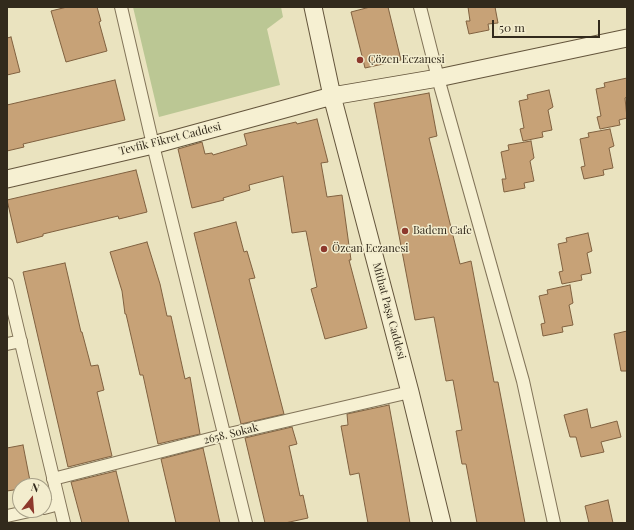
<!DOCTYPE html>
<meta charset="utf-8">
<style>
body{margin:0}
#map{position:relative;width:634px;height:530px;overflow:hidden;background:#eae3bf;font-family:"Playfair Display",serif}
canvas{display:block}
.frame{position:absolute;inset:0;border:8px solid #322a1c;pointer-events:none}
.north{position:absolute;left:12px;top:478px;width:40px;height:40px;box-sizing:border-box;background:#f3edce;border:1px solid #a69f87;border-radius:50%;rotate:17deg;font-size:11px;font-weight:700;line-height:16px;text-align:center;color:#322a1c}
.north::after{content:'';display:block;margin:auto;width:14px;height:18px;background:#8d382c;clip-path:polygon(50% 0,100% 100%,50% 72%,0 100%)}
.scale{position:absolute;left:492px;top:20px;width:108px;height:18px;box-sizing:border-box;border:2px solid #322a1c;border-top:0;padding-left:5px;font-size:12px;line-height:14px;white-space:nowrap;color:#322a1c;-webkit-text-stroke:3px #f3edce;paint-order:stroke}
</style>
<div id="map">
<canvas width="634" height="530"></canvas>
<div class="frame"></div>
<div class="north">N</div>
<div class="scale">50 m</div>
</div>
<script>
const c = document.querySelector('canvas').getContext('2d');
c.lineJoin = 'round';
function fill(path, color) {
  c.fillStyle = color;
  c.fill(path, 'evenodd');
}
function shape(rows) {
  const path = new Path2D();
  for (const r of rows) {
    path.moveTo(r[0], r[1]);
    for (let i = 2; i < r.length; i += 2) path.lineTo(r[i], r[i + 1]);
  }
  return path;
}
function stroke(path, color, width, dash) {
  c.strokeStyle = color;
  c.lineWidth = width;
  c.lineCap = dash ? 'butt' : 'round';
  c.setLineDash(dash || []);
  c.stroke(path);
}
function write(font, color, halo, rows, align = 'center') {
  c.font = font + ' "Playfair Display",serif';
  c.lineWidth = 3;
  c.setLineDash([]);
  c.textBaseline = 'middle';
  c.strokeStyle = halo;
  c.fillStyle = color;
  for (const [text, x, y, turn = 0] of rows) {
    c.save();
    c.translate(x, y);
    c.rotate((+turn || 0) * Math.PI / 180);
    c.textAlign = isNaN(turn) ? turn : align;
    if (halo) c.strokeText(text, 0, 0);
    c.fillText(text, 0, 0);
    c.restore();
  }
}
fill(shape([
 [133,7,281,7,283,17,267,29,280,85,159,117]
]), '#bbc794');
const building = shape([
 [67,7,97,7,101,21,99,22,107,51,66,62,51,11,67,7],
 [370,7,388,7,401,60,365,68,351,12,370,7],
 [468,7,495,7,498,23,488,24,489,30,469,34,466,21,470,21,468,7],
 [11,37,20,72,7,75,7,38,11,37],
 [627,78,627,97,625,98,627,118,619,120,620,125,600,129,597,117,601,116,596,89,605,87,604,83,627,78],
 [115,80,125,120,23,144,24,147,7,151,7,105,115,80],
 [549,90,553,107,548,110,552,130,542,132,543,137,523,141,520,129,524,128,519,101,528,99,527,95,549,90],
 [429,93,437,136,429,138,460,264,471,261,494,382,498,382,525,523,477,523,466,464,462,464,456,431,462,430,453,380,446,381,434,317,415,320,374,103,429,93],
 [317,119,328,162,321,163,327,197,342,195,351,260,349,260,367,328,325,339,311,289,317,287,306,231,292,233,283,176,249,185,250,190,223,198,224,200,192,208,178,149,202,142,205,154,212,153,213,155,247,145,244,134,296,122,297,124,317,119],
 [610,129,614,146,609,148,613,168,603,170,604,175,584,179,581,167,585,166,580,139,589,137,588,133,610,129],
 [531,141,534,158,530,161,534,181,524,183,525,188,504,192,502,179,506,179,501,152,509,150,508,145,531,141],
 [136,170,147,212,119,219,118,216,43,234,43,236,17,243,7,200,136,170],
 [236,222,244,252,247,251,255,278,249,279,284,414,241,424,194,233,236,222],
 [588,233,592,251,587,253,591,273,581,275,582,280,562,284,559,272,563,271,558,244,567,242,566,238,588,233],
 [147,242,160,284,167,316,171,316,185,379,190,377,200,434,158,444,143,375,140,375,126,314,125,314,122,291,110,252,147,242],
 [65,263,81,332,82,332,91,366,98,365,104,390,97,392,112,456,68,467,23,272,65,263],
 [570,285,573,303,569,305,573,325,562,327,563,332,543,336,541,324,545,323,539,296,548,294,547,290,570,285],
 [627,331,627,371,621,371,614,334,627,331],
 [389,405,400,465,410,523,368,523,359,473,350,475,341,426,348,425,347,414,389,405],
 [587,409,591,428,617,421,621,437,601,442,604,452,581,457,576,437,570,437,564,415,587,409],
 [292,427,297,444,289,446,300,496,303,495,308,518,285,523,265,523,245,438,292,427],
 [23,445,31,486,20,486,20,489,7,491,7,448,23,445],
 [203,448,220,523,176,523,161,459,203,448],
 [116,471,129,523,82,523,71,482,116,471],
 [608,500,613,523,589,523,585,506,608,500]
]);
fill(building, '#c7a277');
stroke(building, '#806140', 1);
const street = shape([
 [121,7,153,145,246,523],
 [420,7,438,78,523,381,554,523],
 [7,284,64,523],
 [7,344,21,341],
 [53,479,225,435,410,392],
 [44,508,59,504],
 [7,516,34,510]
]);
const secondary = shape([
 [313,7,332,96,410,392,442,523],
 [7,179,153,145,332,96,438,78,627,38]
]);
stroke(street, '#827459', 14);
stroke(secondary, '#64553c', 19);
stroke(street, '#f6f0d2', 12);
stroke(secondary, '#f6f0d2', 17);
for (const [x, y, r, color] of [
 [360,60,4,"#8d382c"],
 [405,231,4,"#8d382c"],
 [324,249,4,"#8d382c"]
]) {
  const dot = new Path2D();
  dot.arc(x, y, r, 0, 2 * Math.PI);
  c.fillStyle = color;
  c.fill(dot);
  stroke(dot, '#f3edce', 1.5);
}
write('11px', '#322a1c', '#f3edce', [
 ["Çözen Eczanesi",368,60],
 ["Badem Cafe",413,231],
 ["Özcan Eczanesi",332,249]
], 'left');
write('11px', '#322a1c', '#f3edce', [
 ["Tevfik Fikret Caddesi",170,139,-14],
 ["Mithat Paşa Caddesi",389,311,75],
 ["2658. Sokak",231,434,-14]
]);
</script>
